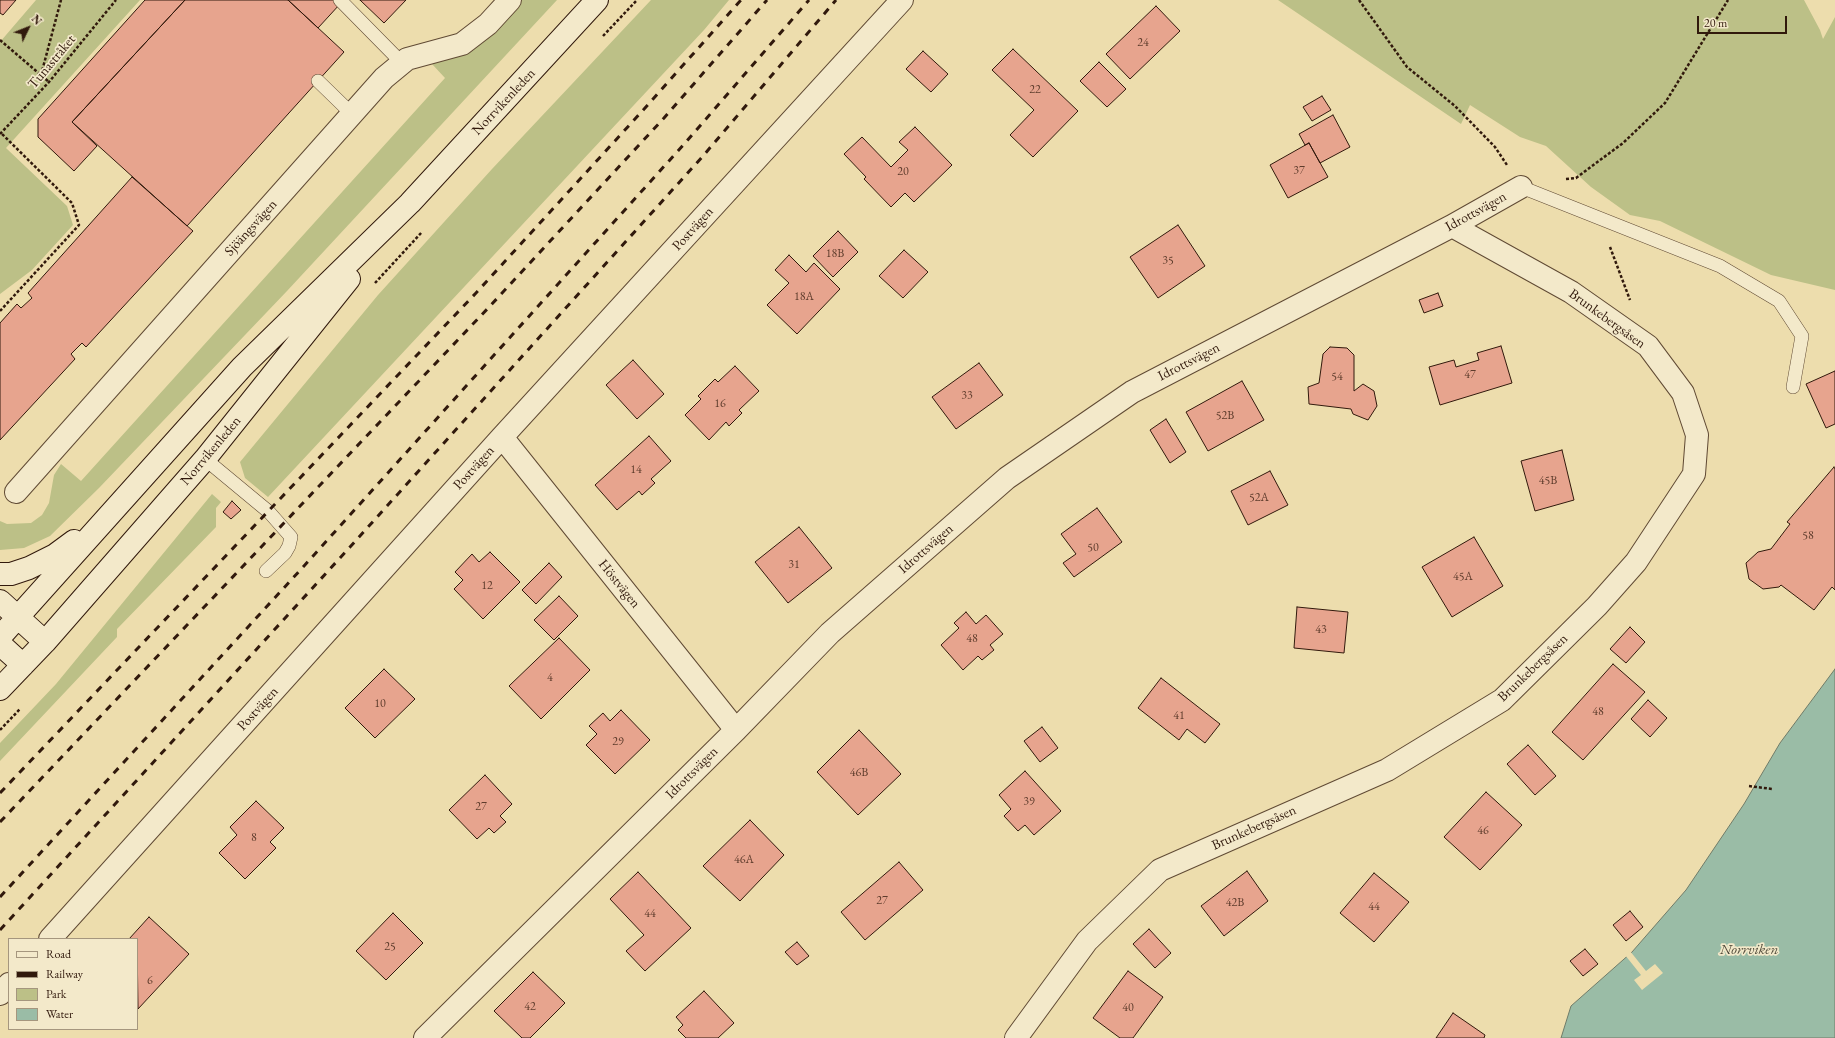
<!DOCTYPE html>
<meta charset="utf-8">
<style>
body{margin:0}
#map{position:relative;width:1835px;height:1038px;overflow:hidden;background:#edddad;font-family:"EB Garamond",serif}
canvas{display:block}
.legend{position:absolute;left:8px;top:938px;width:130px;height:92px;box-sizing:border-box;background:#f3e9ca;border:1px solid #a5967e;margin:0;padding:5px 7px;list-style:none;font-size:12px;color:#31190c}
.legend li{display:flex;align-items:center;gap:8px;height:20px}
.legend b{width:20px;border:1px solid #a5967e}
.north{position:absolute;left:8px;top:8px;width:40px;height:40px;-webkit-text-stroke:3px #f3e9ca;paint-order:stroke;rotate:47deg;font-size:11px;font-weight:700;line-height:16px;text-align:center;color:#31190c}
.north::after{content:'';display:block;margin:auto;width:14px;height:18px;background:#31190c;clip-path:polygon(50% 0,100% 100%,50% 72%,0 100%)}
.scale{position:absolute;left:1697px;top:16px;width:90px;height:18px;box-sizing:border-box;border:2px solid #31190c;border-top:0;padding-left:5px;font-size:12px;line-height:14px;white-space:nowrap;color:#31190c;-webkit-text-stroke:3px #f3e9ca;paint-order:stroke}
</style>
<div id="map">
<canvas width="1835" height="1038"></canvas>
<ul class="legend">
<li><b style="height:5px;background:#f3e9ca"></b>Road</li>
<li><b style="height:5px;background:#31190c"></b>Railway</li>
<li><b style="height:11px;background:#bcc087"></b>Park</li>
<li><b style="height:11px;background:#9abca6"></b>Water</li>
</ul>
<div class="north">N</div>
<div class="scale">20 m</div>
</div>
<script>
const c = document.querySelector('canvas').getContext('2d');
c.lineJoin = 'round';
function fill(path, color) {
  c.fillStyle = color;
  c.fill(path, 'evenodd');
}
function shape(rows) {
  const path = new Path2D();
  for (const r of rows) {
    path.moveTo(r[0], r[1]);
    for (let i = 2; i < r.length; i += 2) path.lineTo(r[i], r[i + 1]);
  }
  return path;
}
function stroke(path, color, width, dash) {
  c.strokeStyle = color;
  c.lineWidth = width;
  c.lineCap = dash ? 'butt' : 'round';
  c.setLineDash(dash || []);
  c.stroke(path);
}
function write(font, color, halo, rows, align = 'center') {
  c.font = font + ' "EB Garamond",serif';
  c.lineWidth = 3.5;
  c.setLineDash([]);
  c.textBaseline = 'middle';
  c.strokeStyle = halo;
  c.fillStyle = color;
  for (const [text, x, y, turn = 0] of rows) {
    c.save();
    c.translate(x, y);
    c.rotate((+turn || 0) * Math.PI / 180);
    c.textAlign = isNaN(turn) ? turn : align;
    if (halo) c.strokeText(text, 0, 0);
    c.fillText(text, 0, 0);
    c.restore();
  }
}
fill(shape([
 [36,0,140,0,6,148,67,206,73,225,32,270,0,294,0,42],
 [519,0,557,0,287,291,99,488,50,536,24,548,0,550,0,521,7,524,31,523,42,515,49,503,54,475,61,464,81,481,445,78,432,64,441,59],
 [651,0,729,0,704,30,268,497,245,478,240,462,378,295,492,169],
 [1278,0,1804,0,1820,30,1823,39,1835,17,1835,290,1771,275,1660,221,1630,215,1591,187,1546,146,1520,137,1470,105,1461,124],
 [212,494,221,502,216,508,216,527,117,629,117,637,0,761,0,743,56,684]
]), '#bcc087');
const water = shape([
 [1835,669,1835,1038,1561,1038,1571,1006,1632,952,1686,890,1744,804,1780,743,1835,669]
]);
fill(water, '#9abca6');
stroke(water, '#707b68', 1);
fill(shape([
 [1630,951,1646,971,1655,964,1663,973,1642,990,1634,980,1641,975,1625,955]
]), '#edddad');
const building = shape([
 [0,0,16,0,3,15,0,13,0,0],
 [145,0,185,0,72,122,97,146,74,171,38,137,38,119,145,0],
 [185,0,288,0,344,52,187,226,72,122,185,0],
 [288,0,336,0,340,4,318,28,288,0],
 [360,0,406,0,384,23,360,0],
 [1156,6,1180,31,1130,79,1106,54,1156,6],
 [1013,49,1078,111,1033,157,1010,135,1034,110,992,70,1013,49],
 [923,51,948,74,931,92,906,69,923,51],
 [1099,62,1126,89,1107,107,1080,81,1099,62],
 [1322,96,1331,110,1312,121,1303,107,1322,96],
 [1333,115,1350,147,1320,163,1309,143,1305,145,1299,134,1333,115],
 [915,127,952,165,914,202,905,193,891,207,864,179,866,177,844,154,862,137,891,167,908,150,899,142,915,127],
 [1309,143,1328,177,1288,198,1270,165,1309,143],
 [132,177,193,231,86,347,82,343,71,354,75,359,0,440,0,323,17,304,21,308,32,298,28,293,132,177],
 [1178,225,1205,266,1158,298,1130,257,1178,225],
 [838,231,858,252,833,277,813,256,838,231],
 [904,250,928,272,903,298,879,276,904,250],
 [789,255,806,272,814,263,840,289,797,334,767,305,789,283,775,270,789,255],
 [1438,293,1443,306,1424,313,1419,300,1438,293],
 [1501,346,1512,383,1440,405,1429,367,1454,360,1456,367,1479,360,1477,353,1501,346],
 [1330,347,1347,348,1354,355,1354,391,1363,384,1374,391,1377,406,1368,420,1353,414,1351,409,1309,404,1308,387,1319,383,1323,354,1330,347],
 [633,360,664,394,637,419,606,385,633,360],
 [979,363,1003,395,956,429,932,397,979,363],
 [735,366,759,391,739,410,742,413,729,426,726,422,709,440,685,415,701,399,698,396,715,379,718,382,735,366],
 [1835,371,1835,424,1826,428,1806,384,1835,371],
 [1242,381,1264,420,1208,451,1186,412,1242,381],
 [1166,419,1186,452,1170,463,1150,430,1166,419],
 [649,436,671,461,651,479,655,483,642,495,639,491,617,510,595,485,649,436],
 [1562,450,1574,500,1535,511,1521,461,1562,450],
 [1834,467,1835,469,1835,590,1832,587,1814,610,1781,585,1779,587,1763,589,1749,579,1746,563,1758,552,1771,549,1790,524,1787,522,1834,467],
 [1270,471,1288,505,1248,525,1231,491,1270,471],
 [232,501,241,510,231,519,223,512,232,501],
 [1097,508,1122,542,1074,577,1063,563,1076,554,1061,534,1097,508],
 [799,527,832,568,788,603,755,562,799,527],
 [1474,537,1503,586,1452,617,1422,567,1474,537],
 [490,552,520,582,483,619,454,589,463,580,455,572,472,554,479,562,490,552],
 [549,563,562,577,536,604,522,590,549,563],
 [559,596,578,616,554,640,534,620,559,596],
 [1297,607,1348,612,1344,653,1294,648,1297,607],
 [966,612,976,624,986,615,1003,634,990,645,994,650,982,660,978,656,963,670,941,645,959,628,954,623,966,612],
 [1630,627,1645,642,1626,663,1610,649,1630,627],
 [559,638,590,670,541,719,509,686,559,638],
 [1613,664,1645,692,1583,760,1552,732,1613,664],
 [384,669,415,699,375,738,345,708,384,669],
 [1161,678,1220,724,1205,743,1187,729,1179,740,1138,708,1161,678],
 [1648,700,1667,718,1650,737,1631,719,1648,700],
 [621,710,650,740,615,774,586,745,597,734,589,726,603,713,610,721,621,710],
 [1042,727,1058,748,1040,762,1024,741,1042,727],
 [859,730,901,774,858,815,817,772,859,730],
 [1528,745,1556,776,1535,795,1507,764,1528,745],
 [1025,771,1061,811,1034,835,1025,825,1018,831,1004,816,1011,809,999,795,1025,771],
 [485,775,512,804,500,816,506,822,494,833,489,828,477,839,449,810,485,775],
 [1486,792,1522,825,1480,870,1444,837,1486,792],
 [256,801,284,828,270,842,276,848,245,879,219,853,237,835,230,827,256,801],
 [750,820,784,855,740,901,703,866,750,820],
 [899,862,923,890,865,940,841,912,899,862],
 [1247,871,1268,901,1224,936,1201,906,1247,871],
 [638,872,691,928,645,971,626,951,644,935,610,899,638,872],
 [1374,873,1409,902,1374,942,1340,913,1374,873],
 [1630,911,1643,927,1626,941,1613,925,1630,911],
 [393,913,423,943,386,980,356,951,393,913],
 [149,917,189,954,138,1009,137,939,129,939,149,917],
 [1149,929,1171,953,1155,968,1133,944,1149,929],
 [797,942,809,956,797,965,785,952,797,942],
 [1585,949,1598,964,1583,976,1570,961,1585,949],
 [1128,971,1163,997,1133,1038,1120,1038,1093,1018,1128,971],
 [533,972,565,1003,530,1038,522,1038,494,1011,533,972],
 [704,991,734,1023,718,1038,686,1038,678,1030,683,1025,676,1017,704,991],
 [1453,1013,1485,1035,1484,1038,1436,1038,1453,1013]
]);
fill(building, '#e7a48e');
stroke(building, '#31190c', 1);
const lane = shape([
 [340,0,402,63],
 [318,81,352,114],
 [1521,187,1720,266,1779,301,1802,336,1793,387],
 [205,459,269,512,291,537,289,546,285,553,266,571]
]);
const street = shape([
 [502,437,736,730],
 [16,492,384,78,407,59,462,44,488,24,510,0],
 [50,939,502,437,902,0],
 [0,994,9,984],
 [425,1038,736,730,830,633,1007,478,1132,392,1452,226,1521,187],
 [1016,1038,1087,941,1160,870,1387,770,1502,700,1597,606,1636,562,1694,474,1697,435,1683,393,1648,346,1571,292,1452,226]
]);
const secondary = shape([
 [0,574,11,574,29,568,55,555,74,541],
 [0,601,45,642],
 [0,637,242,367,410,203,597,0],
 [0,644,23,665],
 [0,689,45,642,205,459,349,279]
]);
stroke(lane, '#604a34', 14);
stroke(street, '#604a34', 24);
stroke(secondary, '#31190c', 24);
stroke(shape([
 [1359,0,1407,67,1455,106,1495,147,1507,165],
 [603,36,637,0],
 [0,40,49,82],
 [41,75,61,0],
 [0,134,49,82,116,0],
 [1566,179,1576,178,1623,143,1665,103,1728,0],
 [1610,247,1630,300],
 [375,283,422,232],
 [0,311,79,225,72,203,1,133],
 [0,730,20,709],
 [1749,786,1772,789]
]), '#31190c', 2.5, [3, 2]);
stroke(lane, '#f3e9ca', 13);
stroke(street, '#f3e9ca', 22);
stroke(secondary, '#f3e9ca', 22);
stroke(shape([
 [0,793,476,293,645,108,741,0],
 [0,822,491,305,664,118,767,0],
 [0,897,304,566,686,142,809,0],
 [0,930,350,547,703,156,836,0]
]), '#31190c', 3, [7, 7]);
write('12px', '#5e3c2c', null, [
 ["24",1143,43],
 ["22",1035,90],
 ["37",1299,171],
 ["20",903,172],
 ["18B",835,254],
 ["35",1168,261],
 ["18A",804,297],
 ["47",1470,375],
 ["54",1337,377],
 ["33",967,396],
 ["16",720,404],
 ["52B",1225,416],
 ["14",636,470],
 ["45B",1548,481],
 ["52A",1259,498],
 ["58",1808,536],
 ["50",1093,548],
 ["31",794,565],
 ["45A",1463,577],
 ["12",487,586],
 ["43",1321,630],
 ["48",972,639],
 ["4",550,678],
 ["10",380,704],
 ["48",1598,712],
 ["41",1179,716],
 ["29",618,742],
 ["46B",859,773],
 ["39",1029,802],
 ["27",481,807],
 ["46",1483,831],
 ["8",254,838],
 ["46A",744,860],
 ["27",882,901],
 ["42B",1235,903],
 ["44",1374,907],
 ["44",650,914],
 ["25",390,947],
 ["6",150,981],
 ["42",530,1007],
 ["40",1128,1008]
]);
write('14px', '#31190c', '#f3e9ca', [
 ["Tunastråket",52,62,-50],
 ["Norrvikenleden",504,102,-47],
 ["Idrottsvägen",1476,212,-29],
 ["Sjöängsvägen",251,228,-48],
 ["Postvägen",693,229,-48],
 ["Brunkebergsåsen",1607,319,36],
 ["Idrottsvägen",1189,362,-27],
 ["Norrvikenleden",211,451,-50],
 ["Postvägen",474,468,-48],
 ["Idrottsvägen",926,549,-41],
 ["Höstvägen",619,584,51],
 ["Brunkebergsåsen",1533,668,-44],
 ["Postvägen",258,709,-48],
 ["Idrottsvägen",692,773,-45],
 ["Brunkebergsåsen",1254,828,-24]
]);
write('italic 15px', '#504a3a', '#f3e9ca', [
 ["Norrviken",1749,950]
]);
</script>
